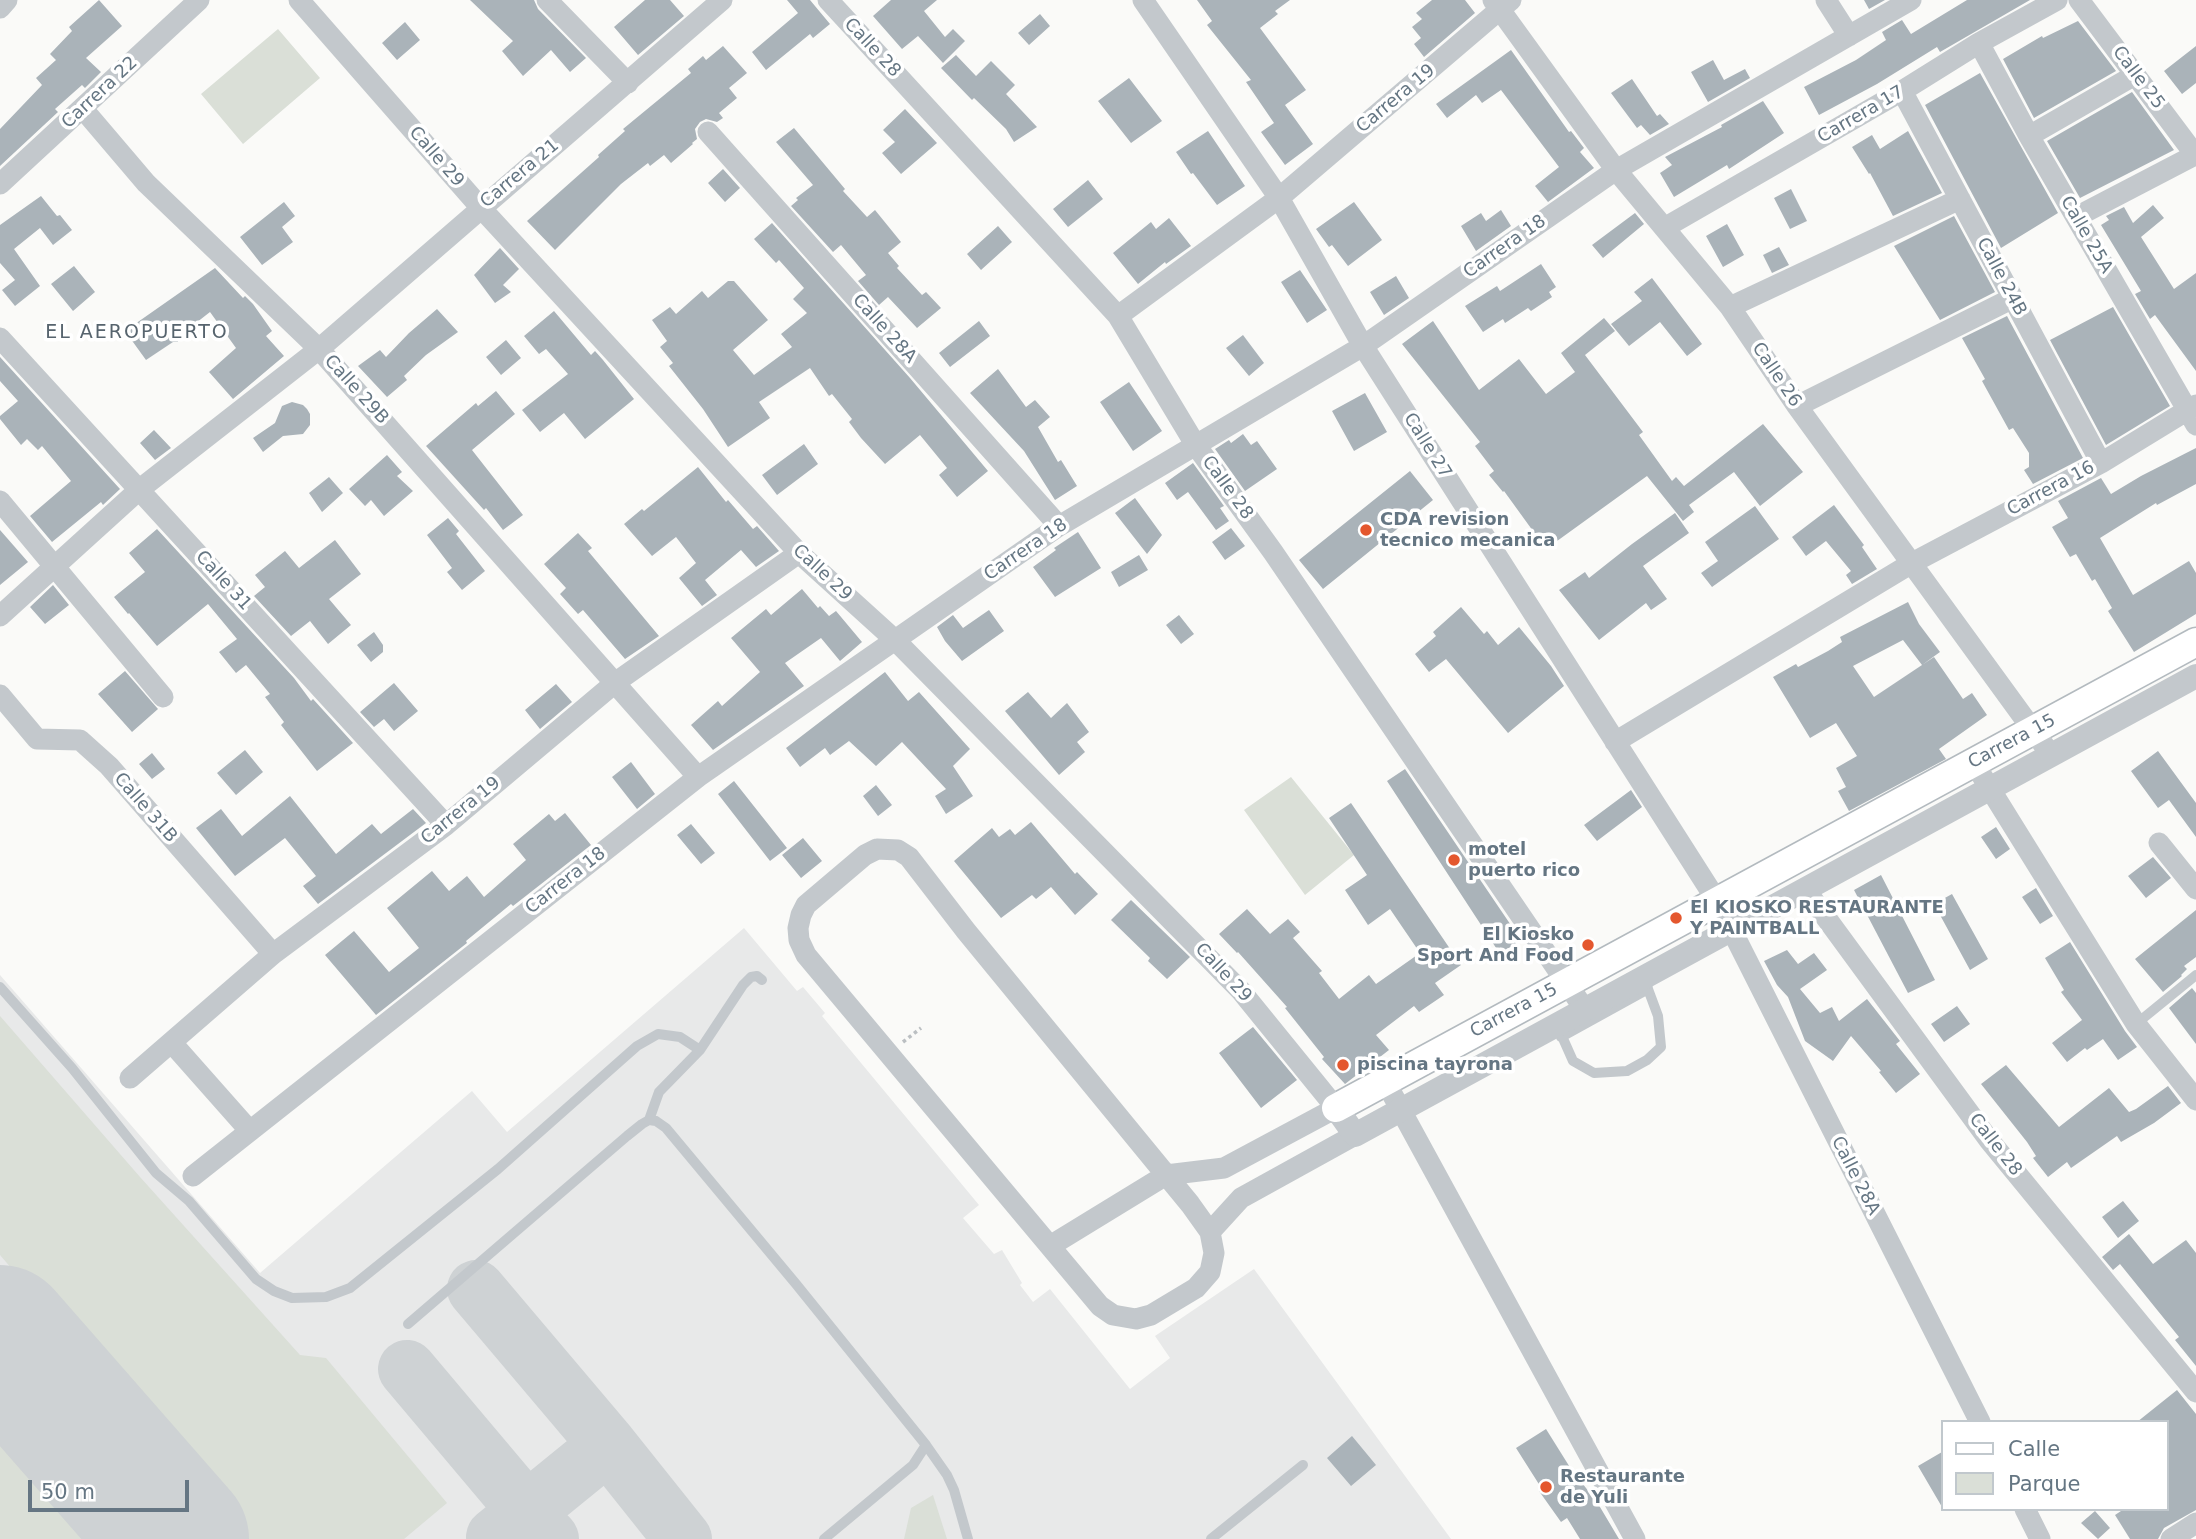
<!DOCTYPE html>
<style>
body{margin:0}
#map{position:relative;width:2196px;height:1539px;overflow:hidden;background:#fafaf8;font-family:"DejaVu Sans",sans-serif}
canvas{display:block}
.legend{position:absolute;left:1941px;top:1420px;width:228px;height:91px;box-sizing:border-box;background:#fff;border:2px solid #c1c8cd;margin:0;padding:9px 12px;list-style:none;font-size:21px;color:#657683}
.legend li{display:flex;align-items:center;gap:14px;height:35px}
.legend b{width:35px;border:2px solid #c1c8cd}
.scale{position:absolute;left:28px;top:1480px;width:161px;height:32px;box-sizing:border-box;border:4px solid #657683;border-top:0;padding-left:9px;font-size:21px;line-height:24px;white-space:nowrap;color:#657683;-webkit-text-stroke:5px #fff;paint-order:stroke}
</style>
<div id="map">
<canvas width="2196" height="1539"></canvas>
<ul class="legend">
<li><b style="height:9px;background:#fff"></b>Calle</li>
<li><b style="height:19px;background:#dadfd7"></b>Parque</li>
</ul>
<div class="scale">50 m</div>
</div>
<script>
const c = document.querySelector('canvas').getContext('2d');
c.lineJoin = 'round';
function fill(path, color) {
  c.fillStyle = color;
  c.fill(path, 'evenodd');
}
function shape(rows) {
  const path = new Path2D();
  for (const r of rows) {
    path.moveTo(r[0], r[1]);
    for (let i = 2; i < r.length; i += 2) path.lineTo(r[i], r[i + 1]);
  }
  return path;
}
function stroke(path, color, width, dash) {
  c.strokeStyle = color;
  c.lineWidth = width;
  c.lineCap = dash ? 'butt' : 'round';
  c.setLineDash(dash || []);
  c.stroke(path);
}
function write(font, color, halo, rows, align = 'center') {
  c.font = font + ' "DejaVu Sans",sans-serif';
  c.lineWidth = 7;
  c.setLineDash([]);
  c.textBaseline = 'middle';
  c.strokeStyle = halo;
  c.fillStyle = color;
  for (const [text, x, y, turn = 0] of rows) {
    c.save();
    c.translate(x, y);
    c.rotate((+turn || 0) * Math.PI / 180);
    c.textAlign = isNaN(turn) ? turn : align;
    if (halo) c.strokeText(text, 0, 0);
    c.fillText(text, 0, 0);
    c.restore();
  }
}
fill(shape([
 [744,928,797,991,803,987,825,1013,822,1016,979,1205,963,1218,994,1254,1002,1250,1022,1283,1020,1285,1033,1302,1050,1289,1130,1389,1170,1358,1155,1336,1254,1269,1451,1539,0,1539,0,975,260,1273,472,1091,507,1132]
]), '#e8e9e9');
fill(shape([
 [278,29,320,78,243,144,201,94],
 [1291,777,1354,855,1305,895,1244,810],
 [0,1016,140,1177,300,1355,326,1358,447,1503,404,1539,244,1539,0,1255],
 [0,1400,119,1539,0,1539],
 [933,1495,947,1539,904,1539,911,1508]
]), '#dadfd7');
stroke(shape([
 [476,1289,608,1445,683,1539],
 [407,1369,514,1496,519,1507,515,1521,533,1521,550,1539],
 [495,1537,608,1445]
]), '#ced2d4', 58);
stroke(shape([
 [0,1337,177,1539]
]), '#ced2d4', 144);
fill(shape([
 [99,0,122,26,86,58,101,72,85,88,82,85,55,109,58,112,0,166,0,129,42,85,36,78,56,60,50,54,72,31,69,27],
 [470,0,534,0,538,9,586,58,570,72,551,50,523,76,502,51,513,41],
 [645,0,670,0,684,16,638,55,614,27],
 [787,0,810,0,830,24,813,38,810,34,766,70,752,52,798,13],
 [891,0,937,0,924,11,945,37,953,29,965,41,943,63,918,36,902,49,873,16],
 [1197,0,1290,0,1275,11,1278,14,1260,28,1306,90,1285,105,1313,144,1285,165,1261,132,1274,123,1246,82,1251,80,1207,25,1212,21],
 [1432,0,1465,0,1475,13,1424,57,1414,44,1421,38,1412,27,1422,19,1416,13],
 [1864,0,1885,0,1869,9],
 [1967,0,2030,0,1940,52,1937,47,1877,84,1819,115,1804,87,1856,60,1886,40,1882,32,1902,20,1911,34],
 [1040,14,1050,26,1029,45,1018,33],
 [2078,21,2116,71,2034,118,2003,59,2042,36,2043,38],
 [405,22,420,40,397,60,382,43],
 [723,46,747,73,729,88,737,98,719,113,723,118,717,122,706,119,700,122,695,129,697,139,692,143,693,144,671,163,664,155,650,166,648,163,621,184,555,250,527,221,599,157,598,155,625,131,623,129,691,73,688,69,703,56,706,60],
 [2196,46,2196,83,2182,94,2164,71],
 [1511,50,1569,132,1571,131,1584,148,1580,152,1594,168,1548,202,1535,186,1559,167,1501,90,1482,103,1476,95,1447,118,1436,104],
 [956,55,976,76,991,61,1015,85,1006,94,1037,127,1014,142,1006,129,974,98,972,100,941,68],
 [1713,60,1724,80,1745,69,1750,78,1708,102,1691,72],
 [1980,73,2058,213,2001,248,1925,105],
 [1129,78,1162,121,1131,143,1098,101],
 [1632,79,1657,116,1660,114,1669,124,1650,135,1641,125,1637,128,1611,93],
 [2132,92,2174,150,2080,198,2047,141],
 [1763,101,1784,133,1729,169,1727,165,1674,197,1660,173,1672,165,1665,157,1722,127,1721,125],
 [905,109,937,143,901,174,882,153,895,142,883,130],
 [794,128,845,189,843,191,867,217,875,210,901,242,888,253,899,266,897,268,922,295,926,292,941,308,917,328,888,297,879,305,858,281,866,275,841,245,833,252,791,206,798,200,796,198,813,185,776,142],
 [1208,131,1245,186,1217,205,1193,173,1191,174,1176,152],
 [1908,131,1942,193,1893,216,1870,173,1869,174,1852,147,1872,135,1880,149],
 [723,169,740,188,725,202,708,183],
 [1088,180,1103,199,1068,227,1053,209],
 [1791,189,1807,221,1790,229,1774,198],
 [41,196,57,216,60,215,72,230,53,245,40,228,14,249,40,286,15,306,2,290,15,280,0,263,0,225],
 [284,202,295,216,282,227,293,242,262,265,240,237],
 [1354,202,1382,240,1348,266,1332,245,1329,247,1316,229],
 [2153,205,2164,218,2141,237,2174,289,2196,273,2196,371,2155,315,2150,319,2135,294,2141,291,2101,225,2109,220,2106,216,2124,207,2133,223],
 [1501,210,1511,226,1476,251,1461,226,1481,213,1486,221],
 [1635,213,1644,224,1603,258,1592,245],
 [1954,216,1995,292,1940,320,1894,246],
 [1169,218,1191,246,1166,264,1165,262,1138,284,1113,253,1151,222,1156,229],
 [772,223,910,378,988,471,957,497,939,475,947,468,920,435,885,464,861,438,849,422,852,419,832,394,829,396,810,368,759,402,770,418,728,447,703,409,669,366,673,363,660,347,667,341,652,320,670,307,676,314,702,291,708,298,728,281,734,281,768,320,733,350,754,375,792,347,781,334,807,313,793,299,804,288,779,260,776,263,754,239],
 [1727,224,1744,255,1723,267,1706,236],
 [998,226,1012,242,981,270,967,254],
 [1779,247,1789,265,1772,273,1763,255],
 [500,248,519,269,503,285,511,292,495,303,474,275],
 [1541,264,1556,287,1549,292,1552,297,1531,311,1528,308,1505,323,1503,319,1483,332,1465,306,1497,286,1500,291],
 [74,266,95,292,73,311,51,284],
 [215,268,243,298,245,296,253,304,272,331,266,336,284,356,233,399,209,372,236,348,210,312,178,337,178,342,173,342,146,360,125,331],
 [1300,270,1327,310,1307,323,1281,282],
 [1396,276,1409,298,1384,315,1370,292],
 [1652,278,1702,344,1687,356,1660,322,1629,346,1611,324,1642,301,1634,292],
 [2113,307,2170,406,2106,445,2050,340],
 [437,309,458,332,426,355,404,376,407,380,387,397,358,366,380,350,386,357,409,333],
 [554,311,591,355,595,351,603,360,634,399,585,439,564,413,540,432,522,410,568,374,546,349,539,354,524,336],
 [2007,316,2083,458,2033,484,2024,470,2029,467,2029,453,2013,428,2009,430,1982,381,1985,379,1962,338],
 [1604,318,1615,331,1585,355,1643,432,1639,435,1672,481,1676,477,1684,486,1763,424,1803,472,1760,506,1734,472,1689,505,1694,512,1683,521,1647,476,1546,549,1504,491,1503,492,1489,475,1494,471,1475,446,1480,442,1402,344,1433,321,1479,390,1519,359,1546,394,1575,372,1561,353],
 [979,321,990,336,950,367,939,353],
 [1243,335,1264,363,1249,376,1226,348],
 [506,340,521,358,501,375,486,357],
 [0,357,120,489,103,505,101,502,52,542,30,516,71,481,42,446,38,450,27,439,21,445,0,419,0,416,18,401,0,381],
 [998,369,1026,407,1035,400,1050,417,1038,427,1058,462,1061,460,1077,486,1055,500,1024,451,970,393],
 [1129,382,1162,431,1133,451,1100,402],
 [496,391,515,414,472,450,523,515,503,530,486,508,484,510,426,446,476,403,478,406],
 [1365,393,1387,432,1354,451,1332,411],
 [292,402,303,405,307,409,310,414,310,425,303,434,283,436,263,452,253,438,275,423,282,406],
 [154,430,171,448,155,460,140,443],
 [1243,434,1251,445,1257,441,1277,469,1245,491,1215,449,1229,440,1231,443],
 [804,444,818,464,777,495,762,475],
 [2196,448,2196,484,2157,505,2156,503,2100,538,2133,595,2189,561,2196,573,2196,614,2134,652,2108,611,2112,608,2095,579,2092,581,2076,554,2070,557,2052,527,2068,518,2058,501,2101,478,2111,494,2141,476],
 [387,455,402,472,397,476,413,491,384,516,371,500,365,506,349,489],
 [1193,463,1224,506,1220,508,1229,521,1216,530,1188,492,1177,500,1165,483],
 [698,467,726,502,728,500,753,529,757,526,779,551,756,567,741,550,705,580,717,595,702,606,679,578,696,563,676,537,652,556,624,524,642,509,644,511],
 [1410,471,1433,500,1323,589,1299,560],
 [329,477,343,493,322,512,309,493],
 [1135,498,1162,535,1147,554,1115,513],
 [1834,505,1864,545,1862,547,1877,569,1852,584,1846,575,1851,571,1826,541,1806,556,1792,537],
 [1755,506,1779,539,1712,587,1701,573,1718,561,1705,542],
 [1675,513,1689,533,1643,566,1667,599,1651,610,1646,603,1599,640,1559,590,1585,572,1589,578,1632,544],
 [448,518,459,531,456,534,485,571,462,590,447,572,452,568,427,535],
 [1231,528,1245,546,1225,560,1212,542],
 [157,529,294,678,311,701,313,699,353,743,317,771,281,725,284,722,265,697,270,694,246,665,236,673,219,652,237,639,208,604,157,646,129,613,128,614,114,597,145,572,129,553],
 [0,530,28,562,0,585],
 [1078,532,1101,568,1055,597,1033,567,1056,550,1054,548],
 [578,533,592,548,588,551,659,636,625,659,583,610,578,614,560,594,566,588,544,564],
 [335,540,361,574,329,599,351,625,328,644,310,621,291,636,254,596,265,587,255,575,285,551,299,568],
 [1139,555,1148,570,1119,587,1111,572],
 [53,585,69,605,45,624,30,607],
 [802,589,818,608,820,606,829,616,836,611,862,642,840,661,821,638,785,663,804,686,713,750,691,725,718,701,722,706,760,672,731,638,766,609,771,615],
 [1908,602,1919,624,1940,652,1922,665,1903,640,1853,666,1874,697,1934,657,1963,699,1972,693,1987,715,1939,749,1946,759,1849,811,1838,791,1846,787,1836,768,1857,756,1836,723,1810,738,1773,677,1796,664,1798,667,1828,651,1842,642,1840,637],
 [1461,607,1484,634,1487,631,1498,645,1519,627,1551,666,1564,686,1508,733,1446,659,1429,672,1415,654,1436,636,1433,632],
 [989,610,1004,631,962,661,945,641,937,627,953,615,963,628],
 [1179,615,1194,634,1181,644,1166,625],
 [374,632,383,645,383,652,371,662,357,645],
 [125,671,158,709,132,732,98,694],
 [885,672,908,701,919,692,970,749,953,766,973,796,946,814,935,796,946,789,902,742,876,766,849,741,830,755,825,748,800,767,786,748],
 [394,683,418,711,394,731,384,719,374,727,360,712],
 [556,684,572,702,540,729,525,710],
 [1028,692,1051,718,1067,703,1089,732,1077,742,1085,752,1059,775,1005,711],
 [245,750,263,772,236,795,217,773],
 [2158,751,2196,803,2196,837,2169,800,2158,808,2131,771],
 [152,753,165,769,152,779,139,764],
 [631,762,655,794,637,809,612,777],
 [1405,769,1521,940,1500,954,1387,781],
 [734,781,787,848,770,861,718,794],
 [876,785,892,805,878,816,863,796],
 [1631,790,1642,807,1597,841,1584,825],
 [290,796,336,854,372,824,381,834,413,809,426,823,318,904,303,886,316,876,285,838,235,876,196,828,221,809,242,836],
 [1351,803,1461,965,1435,983,1444,995,1419,1012,1414,1006,1376,1035,1389,1050,1345,1084,1322,1059,1324,1057,1285,1008,1287,1007,1238,952,1237,953,1219,934,1247,909,1270,934,1288,919,1300,932,1293,938,1322,971,1319,973,1339,999,1369,975,1376,984,1420,953,1390,909,1368,925,1345,890,1367,875,1329,818],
 [565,813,591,845,513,906,511,904,466,941,467,943,376,1015,325,955,354,931,389,972,419,948,387,908,432,871,449,891,467,876,484,897,526,860,513,844,549,814,555,821],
 [1031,822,1075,874,1077,872,1098,894,1075,915,1051,887,1036,899,1032,895,1001,918,954,861,992,828,999,837,1010,829,1015,835],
 [691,824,715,853,701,864,677,835],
 [1996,827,2010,849,1996,859,1981,837],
 [803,838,822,861,801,878,782,855],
 [2153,857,2171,878,2146,898,2128,876],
 [1881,875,1935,980,1908,993,1854,890],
 [2036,888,2053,916,2040,924,2022,897],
 [1952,894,1988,959,1970,970,1934,904],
 [1131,900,1190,957,1167,979,1148,961,1150,958,1111,920],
 [2196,910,2196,957,2184,966,2187,969,2181,975,2182,976,2163,992,2135,959],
 [2070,942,2125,1031,2137,1047,2118,1060,2103,1039,2087,1050,2085,1048,2067,1062,2052,1043,2082,1020,2061,992,2064,990,2045,958],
 [1787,950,1798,964,1814,953,1827,970,1800,989,1820,1013,1832,1007,1839,1021,1867,999,1900,1041,1896,1044,1920,1074,1896,1093,1879,1072,1881,1071,1851,1036,1833,1061,1805,1041,1788,997,1777,985,1764,961],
 [2192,988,2196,993,2196,1044,2169,1008],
 [1957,1006,1970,1024,1944,1042,1931,1024],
 [1253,1027,1297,1080,1261,1108,1219,1053],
 [2006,1065,2059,1127,2109,1088,2129,1112,2136,1109,2168,1086,2181,1103,2154,1123,2121,1142,2117,1136,2071,1168,2067,1162,2048,1177,2033,1158,2036,1156,2027,1142,1981,1084],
 [2123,1201,2139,1221,2118,1238,2102,1217],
 [2129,1234,2153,1264,2186,1240,2196,1253,2196,1366,2175,1340,2179,1337,2120,1264,2113,1270,2102,1257],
 [2177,1390,2196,1414,2196,1510,2164,1528,2158,1539,2130,1539,2115,1515,2124,1509,2166,1509,2166,1422,2137,1422],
 [1546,1429,1571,1469,1597,1502,1619,1539,1580,1539,1567,1518,1561,1522,1539,1491,1542,1489,1516,1448],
 [1352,1436,1376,1465,1351,1486,1327,1458],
 [1942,1452,1942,1507,1918,1466],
 [2095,1511,2110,1528,2098,1539,2081,1523]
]), '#aab3b9');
const secondary = shape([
 [1336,1108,2196,642]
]);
stroke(secondary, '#b3babf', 31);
stroke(shape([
 [903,1042,921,1028]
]), '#bbbfc2', 3.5, [3.5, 3.5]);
stroke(shape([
 [0,987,72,1068,156,1173,189,1201,256,1279,274,1291,292,1298,326,1297,350,1288,498,1169,637,1046,658,1034,680,1037,700,1050],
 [2136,1024,2196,975],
 [1557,1025,1573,1061,1594,1073,1627,1071,1647,1060,1661,1047,1658,1016,1648,989,1646,978],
 [1561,1037,1648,989],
 [649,1120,659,1092,700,1050,743,985,751,977,757,976,762,980],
 [408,1324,627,1136,642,1124,649,1120,656,1121,666,1128,796,1284,926,1445,913,1465,824,1539],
 [926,1445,947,1475,954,1490,968,1539],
 [1211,1539,1303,1465]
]), '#c3c8cc', 10);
stroke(shape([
 [299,0,481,208,799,553,895,640,1241,991,1336,1108,1224,1168,1166,1175,1050,1246],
 [547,0,628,83],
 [828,0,1118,316,1195,444,1273,552,1585,1010],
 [1143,0,1279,198,1363,346,1717,901,1980,1422],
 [1493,0,1616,170,1730,307,1797,406,2051,755],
 [1826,0,1849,36],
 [2079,0,2196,156],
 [0,8,7,0],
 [1979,43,2029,136,2196,425],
 [1902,91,2101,463],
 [83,109,146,183,319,349,698,777],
 [708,132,1059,526],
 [2029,136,2135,75],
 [0,184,199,0],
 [2076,217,2195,155],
 [1664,228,1902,91,1979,43,2057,0],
 [1730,307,1960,199],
 [1118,316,1279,198,1511,0],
 [0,338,446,825],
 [1797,406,2013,298],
 [0,501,163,697],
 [0,616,140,489,319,349,722,0],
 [0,695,37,739,80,740,109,766,273,954],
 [1615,742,1912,563,2101,463,2196,405],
 [1974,763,2136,1024,2196,1100],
 [2159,843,2196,889],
 [877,849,898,850,909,857,966,931,1190,1204,1210,1232,1214,1253,1210,1272,1196,1288,1151,1315,1136,1319,1113,1315,1100,1306,806,955,799,940,798,928,801,915,806,905,865,855,877,849],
 [1805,889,1989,1140,2196,1392],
 [172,1043,249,1130],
 [130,1078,273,954,446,825,616,682,799,553],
 [1385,1081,1635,1539],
 [193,1176,698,777,1059,526,1363,346,1616,170,1911,0],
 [1210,1232,1241,1198,1355,1135],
 [2025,1509,2040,1539],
 [2171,1539,2196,1523]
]), '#c3c8cc', 21);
stroke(shape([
 [1336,1108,1355,1135,2196,676]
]), '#c3c8cc', 24);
stroke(secondary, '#fff', 28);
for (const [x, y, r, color] of [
 [1366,530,7,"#e4572e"],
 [1454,860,7,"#e4572e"],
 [1676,918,7,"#e4572e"],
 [1588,945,7,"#e4572e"],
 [1343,1065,7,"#e4572e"],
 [1546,1487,7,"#e4572e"]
]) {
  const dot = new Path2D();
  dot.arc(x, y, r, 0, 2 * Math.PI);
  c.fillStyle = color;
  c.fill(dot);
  stroke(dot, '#fff', 2.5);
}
write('18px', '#657683', '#fff', [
 ["Calle 28",872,48,47],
 ["Calle 25",2138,78,53],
 ["Carrera 22",100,93,-43],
 ["Carrera 19",1396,99,-40],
 ["Carrera 17",1861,115,-30],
 ["Calle 29",436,157,49],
 ["Carrera 21",520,174,-40],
 ["Calle 25A",2086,235,60],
 ["Carrera 18",1505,247,-35],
 ["Calle 24B",2001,277,62],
 ["Calle 28A",884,329,48],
 ["Calle 26",1776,375,56],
 ["Calle 29B",356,390,48],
 ["Calle 27",1427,446,58],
 ["Calle 28",1227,488,54],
 ["Carrera 16",2051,489,-28],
 ["Carrera 18",1026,550,-34],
 ["Calle 29",822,573,43],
 ["Calle 31",223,581,48],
 ["Carrera 15",2012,742,-28],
 ["Calle 31B",145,808,49],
 ["Carrera 19",461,811,-39],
 ["Carrera 18",566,881,-38],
 ["Calle 29",1223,973,47],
 ["Carrera 15",1514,1011,-28],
 ["Calle 28",1995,1145,52],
 ["Calle 28A",1855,1176,63]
]);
write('bold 18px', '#657683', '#fff', [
 ["CDA revision",1380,520],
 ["tecnico mecanica",1380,541],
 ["motel",1468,850],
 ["puerto rico",1468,871],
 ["El KIOSKO RESTAURANTE",1690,908],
 ["Y PAINTBALL",1690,929],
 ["El Kiosko",1574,935,"right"],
 ["Sport And Food",1574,956,"right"],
 ["piscina tayrona",1357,1065],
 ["Restaurante",1560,1477],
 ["de Yuli",1560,1498]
], 'left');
c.letterSpacing = '2px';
write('19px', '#57646e', '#fff', [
 ["EL AEROPUERTO",137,333]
]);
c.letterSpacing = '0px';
</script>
